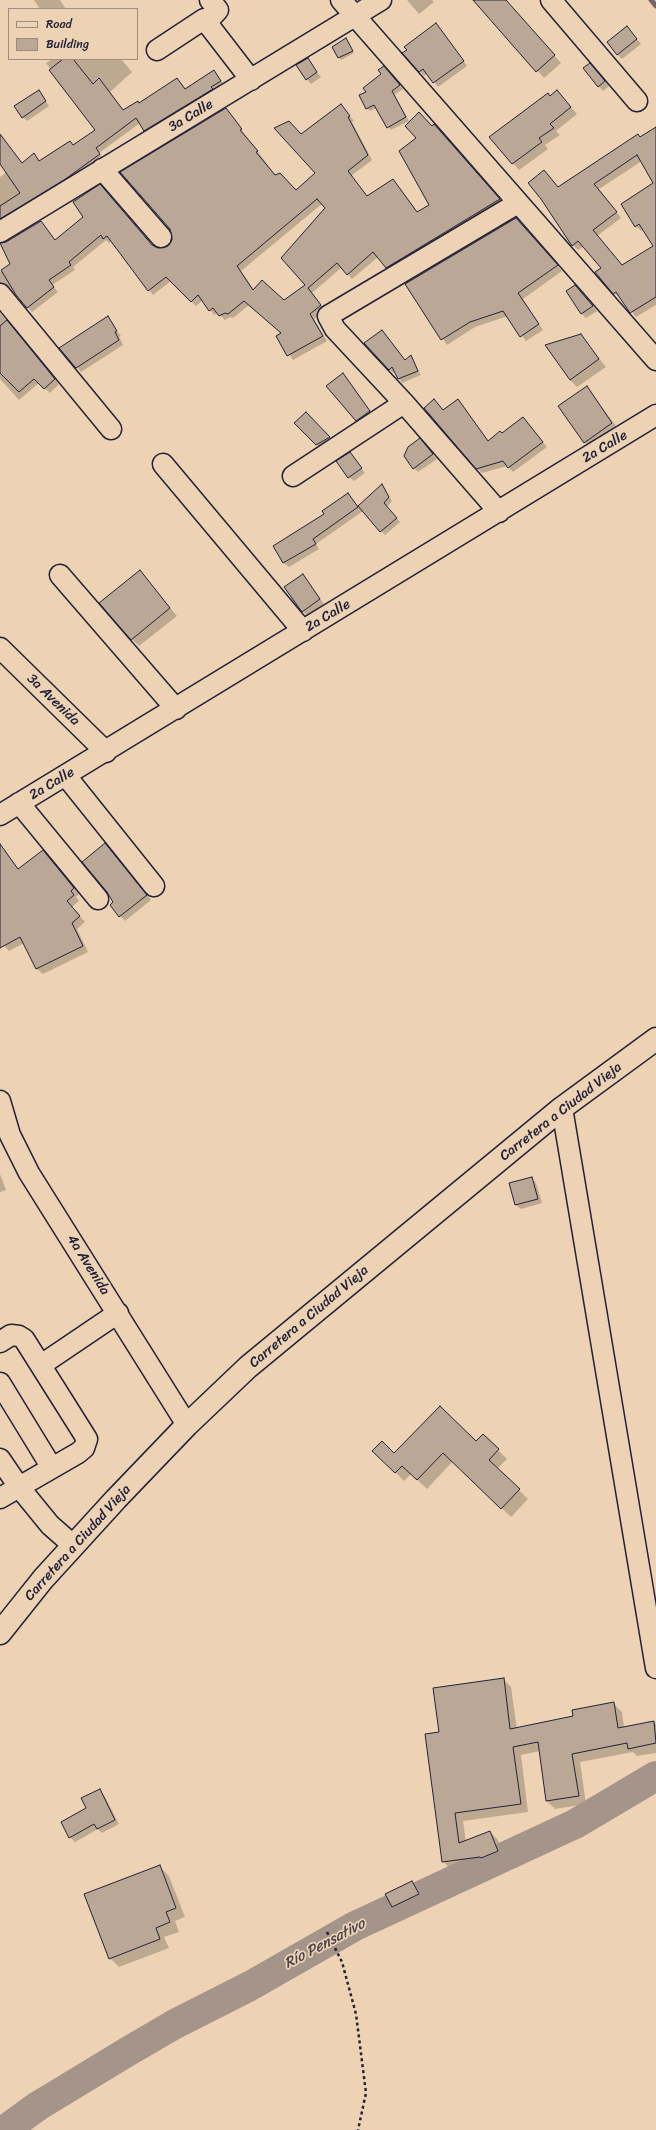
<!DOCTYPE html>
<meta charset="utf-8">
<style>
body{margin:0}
#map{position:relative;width:656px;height:2130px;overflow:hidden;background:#edd3b4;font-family:Sriracha,sans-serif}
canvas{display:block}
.legend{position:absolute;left:8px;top:8px;width:130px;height:52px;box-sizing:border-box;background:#edd3b4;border:1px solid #9c8c84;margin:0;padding:5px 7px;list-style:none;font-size:12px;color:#22223b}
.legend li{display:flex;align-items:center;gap:8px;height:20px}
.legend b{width:20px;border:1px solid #9c8c84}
</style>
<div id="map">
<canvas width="656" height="2130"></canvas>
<ul class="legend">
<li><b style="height:5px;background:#edd3b4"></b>Road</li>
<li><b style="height:11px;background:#baa796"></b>Building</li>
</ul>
</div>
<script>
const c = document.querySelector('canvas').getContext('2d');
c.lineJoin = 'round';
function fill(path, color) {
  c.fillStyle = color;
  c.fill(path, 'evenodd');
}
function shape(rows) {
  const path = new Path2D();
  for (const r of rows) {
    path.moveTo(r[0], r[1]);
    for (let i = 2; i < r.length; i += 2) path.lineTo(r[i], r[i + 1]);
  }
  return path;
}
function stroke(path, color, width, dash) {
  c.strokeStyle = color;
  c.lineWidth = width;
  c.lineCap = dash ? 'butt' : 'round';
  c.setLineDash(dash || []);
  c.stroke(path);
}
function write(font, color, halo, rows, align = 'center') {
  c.font = font + ' Sriracha,sans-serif';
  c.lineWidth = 3.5;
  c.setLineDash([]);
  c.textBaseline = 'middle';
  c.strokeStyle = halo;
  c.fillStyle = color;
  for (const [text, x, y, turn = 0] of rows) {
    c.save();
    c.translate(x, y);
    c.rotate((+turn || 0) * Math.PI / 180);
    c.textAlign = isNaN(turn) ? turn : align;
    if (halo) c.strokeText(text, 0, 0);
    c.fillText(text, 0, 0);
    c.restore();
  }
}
fill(shape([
 [34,0,60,0,66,9,40,9],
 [407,0,432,0,434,2,419,14],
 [474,0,505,0,561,63,544,78],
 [436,24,467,66,438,87,427,73,424,76,420,71],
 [631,32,641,44,622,59,617,54],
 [348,42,354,53,341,60,333,47],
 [52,59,121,59,132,72,110,92,124,111,139,104,177,79,186,89,214,71,225,86,149,135,140,123,99,153,104,159,0,227,0,177,7,172,0,163,0,134,22,163,34,155,40,162,74,146,96,130,46,63],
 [307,59,321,77,311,84,307,79],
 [584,69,594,69,609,86,603,91],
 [387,71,403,89,394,95,409,121,391,130,377,108,370,111,367,108,367,92],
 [39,91,49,106,27,121,23,117],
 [550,97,563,98,577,114,556,131,560,135,545,145,548,149,519,170,490,137],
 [226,109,276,176,296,191,317,173,301,135,345,110,354,121,352,122,372,160,351,176,367,197,393,180,418,213,430,205,432,127,439,130,504,204,391,272,378,257,352,279,342,267,312,293,325,310,314,319,327,341,293,360,277,337,283,333,249,305,233,318,230,317,225,320,218,313,214,315,203,300,196,306,171,281,153,295,112,241,109,243,106,240,73,267,75,270,52,285,58,292,32,312,10,288,0,288,0,272,55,241,85,217,105,190,153,246,157,249,170,246],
 [323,203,327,207,306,285,284,302,254,290,241,271],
 [656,128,656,305,636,317,621,298,614,293,603,268,584,246,578,250,573,245,558,188],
 [642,161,654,181,636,226,641,231,644,229,654,246,622,266,597,236,621,218,599,189],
 [521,224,562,271,523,299,543,330,526,341,508,316,475,327,447,345,406,284],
 [580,291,597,311,586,318,582,314],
 [0,313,59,384,50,393,39,383,19,400,0,379],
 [107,318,121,336,119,337,123,345,81,372,77,367],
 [581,335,606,367,577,387,570,380],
 [365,343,406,361,411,357,421,375,402,383,395,372,393,373],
 [346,378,373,415,360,424,356,420],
 [587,387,619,430,592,449,585,442],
 [462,405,489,442,527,423,547,447,513,472,507,466,482,473,477,468,443,411],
 [306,414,333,442,321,449,296,423],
 [424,444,437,459,418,472,414,468],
 [354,458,365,473,354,481,349,477],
 [382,486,392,501,387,507,400,522,385,535,363,511,316,544,319,549,289,567,284,563,274,546,326,514,348,494,359,507],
 [147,579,177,616,139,646,132,639],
 [307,580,324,604,307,616,303,611],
 [0,843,19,870,48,857,79,894,76,897,79,901,72,907,85,922,77,929,88,952,43,974,37,969,24,943,9,951,0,941],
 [109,849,151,900,125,921,111,905,115,902,84,862],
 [0,1174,6,1190,0,1192],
 [532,1178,536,1183,542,1203,521,1209,516,1205],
 [483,1435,507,1459,497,1469,528,1499,511,1517,453,1461,427,1489,411,1474,404,1481,374,1451,394,1454,476,1443],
 [503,1679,511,1687,517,1729,574,1717,613,1703,622,1712,624,1728,654,1722,656,1724,656,1753,637,1756,633,1752,580,1762,586,1804,555,1809,547,1801,540,1751,521,1755,528,1812,463,1821,466,1842,490,1832,498,1840,506,1860,490,1866,451,1870,443,1861,440,1733],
 [99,1790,104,1795,119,1824,102,1833,98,1829,75,1842,70,1837],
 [159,1866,169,1876,185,1917,175,1921,179,1932,164,1937,169,1948,119,1967,110,1958],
 [412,1882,422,1899,397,1911,393,1906]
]), '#0003');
stroke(shape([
 [651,0,656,6]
]), '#71666a', 5);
stroke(shape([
 [5,2130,38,2106,127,2052,175,2024,250,1986,355,1926,575,1824,656,1776]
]), '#a59489', 30);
const building = shape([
 [473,0,506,0,555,55,536,72,473,0],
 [436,23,464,61,433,83,423,69,419,72,402,53,407,50,404,47,436,23],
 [627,26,637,39,617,55,607,42,627,26],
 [346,38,353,51,338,58,332,47,346,38],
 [308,58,317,72,306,80,296,65,308,58],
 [63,59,73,59,93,84,99,78,123,110,138,101,139,103,177,78,185,89,214,70,221,81,211,87,213,89,144,131,136,118,96,148,100,154,64,180,0,219,0,206,20,193,0,164,0,134,22,163,34,153,39,161,70,141,73,145,95,130,49,70,63,59],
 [590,63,605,81,598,87,583,68,590,63],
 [384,66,400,85,392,91,406,117,387,128,374,105,366,109,359,95,366,92,363,88,381,74,378,70,384,66],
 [39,90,46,101,22,118,14,106,39,90],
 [557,90,571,107,550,124,554,128,539,138,542,142,512,164,489,137,548,93,550,96,557,90],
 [341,104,350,116,348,117,368,155,348,171,367,196,393,179,417,212,429,205,399,151,416,138,405,126,419,112,432,126,434,124,500,199,386,268,373,252,347,275,337,263,308,288,321,305,310,314,323,336,287,356,276,336,281,333,244,301,228,314,225,313,219,316,213,308,209,311,198,295,191,302,166,277,148,291,107,236,103,239,101,235,69,262,71,265,49,280,54,287,27,308,16,295,1,270,10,264,0,243,6,242,41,221,55,240,83,217,73,202,100,184,152,245,158,248,168,246,172,240,170,229,120,172,226,108,242,129,240,130,258,151,256,152,275,175,280,173,296,190,315,173,274,128,289,121,301,134,341,104],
 [317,199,325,208,281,258,305,285,284,300,262,280,253,290,237,266,317,199],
 [656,127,656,297,630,313,616,292,613,294,595,272,601,268,578,241,572,246,541,199,528,183,544,170,558,187,638,134,640,137,656,127],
 [637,155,653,183,621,204,635,227,639,224,653,246,622,265,593,230,617,212,594,184,637,155],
 [516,218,558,265,518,293,539,324,520,337,503,311,470,322,441,340,405,284,516,218],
 [575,285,593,306,581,314,566,291,575,285],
 [108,316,117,331,115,332,119,340,76,368,59,348,108,316],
 [7,320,55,379,44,389,34,379,19,392,0,373,0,326,7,320],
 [382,330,405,360,411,355,418,371,398,379,392,367,389,370,364,343,382,330],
 [581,334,599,359,570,380,545,345,581,334],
 [343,373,370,411,356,421,326,386,343,373],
 [587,386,612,423,584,443,558,406,587,386],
 [434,399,443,410,458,399,488,441,500,431,502,433,523,417,543,442,508,468,503,461,476,469,424,408,434,399],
 [306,412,330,437,316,445,294,423,306,412],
 [420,438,433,454,413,469,404,456,408,447,420,438],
 [350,452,362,468,348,478,336,461,350,452],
 [382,484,389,497,384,503,397,518,380,532,358,506,382,484],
 [348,493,358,507,313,539,316,544,283,563,273,546,324,514,322,511,348,493],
 [140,570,170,608,131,640,99,603,140,570],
 [303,574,320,599,302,612,284,587,303,574],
 [105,843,147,895,119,917,110,905,113,902,107,892,82,862,105,843],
 [0,844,18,869,43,850,74,888,71,891,74,895,67,901,80,916,72,923,83,946,36,969,20,937,0,948,0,844],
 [532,1177,538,1199,515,1205,509,1183,532,1177],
 [440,1406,476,1441,483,1434,499,1449,489,1460,520,1489,501,1509,443,1453,417,1480,402,1466,395,1473,372,1451,382,1441,394,1453,440,1406],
 [504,1678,510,1729,573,1716,572,1710,614,1702,618,1728,654,1721,656,1743,628,1749,627,1743,572,1754,579,1796,546,1801,538,1742,513,1747,521,1804,455,1813,459,1843,490,1831,498,1851,481,1858,480,1857,442,1862,425,1734,439,1732,433,1688,504,1678],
 [100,1789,115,1820,97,1829,94,1824,69,1838,61,1822,86,1808,81,1798,100,1789],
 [160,1865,176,1908,166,1912,170,1922,156,1928,160,1939,109,1959,84,1894,160,1865],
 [412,1881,419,1894,392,1907,385,1894,412,1881]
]);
fill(building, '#baa796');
stroke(building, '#22223b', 1);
const minor = shape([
 [341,0,656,360],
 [551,0,637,101],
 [207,22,218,10,210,0],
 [157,50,204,19,251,80],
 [102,169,161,237],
 [0,232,381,0],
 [0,294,111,429],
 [163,464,303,631],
 [293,476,404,403],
 [499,512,404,403,335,329,328,316,518,203],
 [60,575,176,709],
 [0,648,106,752],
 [66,776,154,886],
 [19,803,98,899],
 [0,815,656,415],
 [0,1101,10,1135,29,1173,187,1425],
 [562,1108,656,1668],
 [0,1342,11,1335,19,1336,24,1339,87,1439,84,1448,78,1453,0,1498],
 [41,1365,118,1313],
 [0,1383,52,1468],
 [0,1459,19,1487,50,1525,74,1546]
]);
const major = shape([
 [0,1633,43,1579,116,1499,187,1425,248,1367,562,1108,656,1039]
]);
stroke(minor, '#22223b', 23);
stroke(major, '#22223b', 25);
stroke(shape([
 [327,1932,342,1962,356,2014,366,2093,358,2130]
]), '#22223b', 2.5, [3, 3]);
stroke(minor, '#edd3b4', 20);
stroke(major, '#edd3b4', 22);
write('14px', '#22223b', '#edd3b4', [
 ["3a Calle",191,116,-31],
 ["2a Calle",605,447,-31],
 ["2a Calle",328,616,-31],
 ["3a Avenida",53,700,44],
 ["2a Calle",52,784,-31],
 ["Carretera a Ciudad Vieja",561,1112,-38],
 ["4a Avenida",88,1265,58],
 ["Carretera a Ciudad Vieja",309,1317,-40],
 ["Carretera a Ciudad Vieja",78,1543,-48]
]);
write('italic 15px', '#494452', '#edd3b4', [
 ["Río Pensativo",325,1944,-28]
]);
</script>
